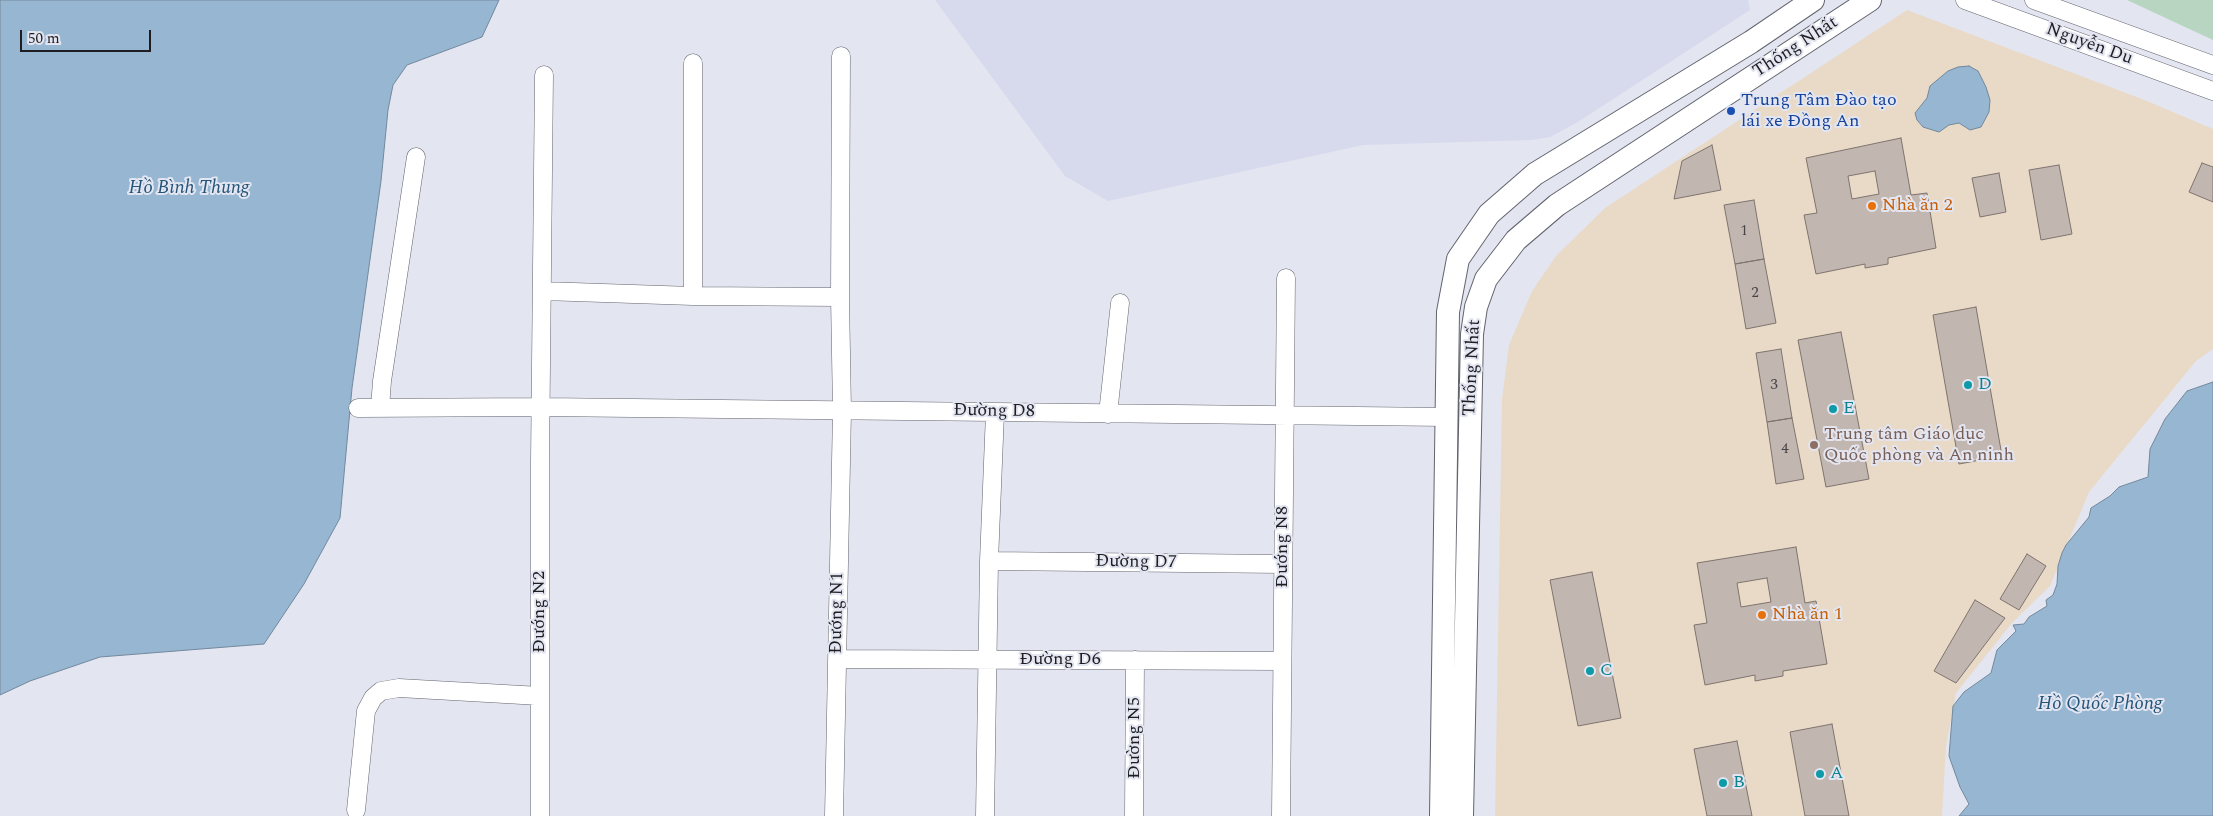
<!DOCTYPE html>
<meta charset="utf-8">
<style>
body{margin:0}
#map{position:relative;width:2213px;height:816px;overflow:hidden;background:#e3e5f1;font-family:Spectral,serif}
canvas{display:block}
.scale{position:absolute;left:20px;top:30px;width:131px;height:22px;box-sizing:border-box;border:2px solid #1d1d22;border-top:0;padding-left:6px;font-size:15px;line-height:18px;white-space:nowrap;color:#1d1d22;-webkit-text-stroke:4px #e3e5f1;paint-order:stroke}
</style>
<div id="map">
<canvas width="2213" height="816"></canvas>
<div class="scale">50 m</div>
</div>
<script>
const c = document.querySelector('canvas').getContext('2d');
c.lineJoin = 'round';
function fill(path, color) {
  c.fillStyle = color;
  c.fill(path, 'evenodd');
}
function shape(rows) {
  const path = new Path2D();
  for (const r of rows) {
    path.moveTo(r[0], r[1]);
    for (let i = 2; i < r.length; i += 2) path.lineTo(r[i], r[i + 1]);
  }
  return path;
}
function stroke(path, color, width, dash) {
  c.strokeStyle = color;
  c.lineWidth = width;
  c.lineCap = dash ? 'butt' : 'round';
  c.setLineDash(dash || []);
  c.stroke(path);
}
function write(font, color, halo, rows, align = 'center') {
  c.font = font + ' Spectral,serif';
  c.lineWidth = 4;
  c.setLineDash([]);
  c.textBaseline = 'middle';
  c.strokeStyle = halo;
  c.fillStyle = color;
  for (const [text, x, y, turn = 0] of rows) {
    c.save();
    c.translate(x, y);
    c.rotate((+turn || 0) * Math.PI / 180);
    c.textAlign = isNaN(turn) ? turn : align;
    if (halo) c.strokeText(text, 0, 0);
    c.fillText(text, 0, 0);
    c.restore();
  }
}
fill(shape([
 [935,0,1748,0,1750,10,1578,122,1550,137,1532,140,1363,145,1108,201,1065,176]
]), '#d7daed');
fill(shape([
 [1907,10,2147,101,2213,129,2213,349,2196,361,2089,492,2050,586,2012,623,1956,693,1946,746,1942,816,1495,816,1502,399,1509,345,1532,291,1556,256,1605,208]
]), '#e9dac7');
fill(shape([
 [2127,0,2213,0,2213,40]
]), '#b7d5c1');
const water = shape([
 [0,0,499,0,482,37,407,65,393,85,388,110,381,181,352,388,340,518,304,584,264,644,100,657,30,681,0,695,0,0],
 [1969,66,1978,71,1986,87,1990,100,1989,112,1981,127,1970,130,1959,123,1949,125,1939,132,1923,127,1917,120,1915,113,1927,98,1930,86,1948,71,1958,67,1969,66],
 [2213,382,2213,816,1959,816,1969,804,1960,787,1949,756,1953,706,1964,692,1991,673,1997,650,2016,631,2013,625,2024,624,2029,617,2047,606,2046,600,2053,595,2057,584,2058,566,2062,553,2066,545,2089,517,2091,508,2110,496,2119,487,2148,477,2150,449,2165,419,2187,391,2213,382]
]);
fill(water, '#96b6d1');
stroke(water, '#72889c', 1);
const building = shape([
 [1901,138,1911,195,1927,193,1936,248,1888,258,1888,264,1865,268,1865,264,1816,274,1804,215,1817,213,1806,158,1901,138],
 [1875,171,1879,194,1852,199,1848,176,1875,171],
 [1712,145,1721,190,1674,199,1682,161,1712,145],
 [2202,163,2213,167,2213,202,2189,192,2202,163],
 [2059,165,2072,234,2041,240,2029,170,2059,165],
 [1999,173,2006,212,1980,217,1972,178,1999,173],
 [1754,200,1764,259,1735,264,1724,205,1754,200],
 [1764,259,1776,323,1746,329,1735,264,1764,259],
 [1976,307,2002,456,1959,464,1933,315,1976,307],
 [1841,332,1869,479,1826,487,1798,340,1841,332],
 [1781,349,1792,418,1767,422,1756,353,1781,349],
 [1792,418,1804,479,1776,484,1767,422,1792,418],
 [1796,547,1805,603,1816,601,1827,664,1783,671,1783,676,1755,681,1755,675,1705,685,1694,625,1707,623,1697,563,1796,547],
 [1767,578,1771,602,1741,607,1737,583,1767,578],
 [2027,554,2046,566,2019,610,2000,599,2027,554],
 [1592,572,1621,718,1578,726,1550,580,1592,572],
 [1975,600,2005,618,1956,683,1934,671,1975,600],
 [1832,724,1849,816,1805,816,1790,732,1832,724],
 [1737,741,1752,816,1707,816,1694,749,1737,741]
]);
fill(building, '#c2b7b0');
stroke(building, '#7f746e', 1);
const minor = shape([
 [1965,0,2213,91],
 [2034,0,2213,65],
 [543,291,693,296,840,297],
 [693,296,693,63],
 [358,408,542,407,1447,417],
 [380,408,382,381,416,157],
 [1108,414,1120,303],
 [989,561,1283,564],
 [837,659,1282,661],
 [356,810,366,711,373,698,381,691,399,688,540,696],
 [540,816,540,461,544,75],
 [834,816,842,411,840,297,841,56],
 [985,816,989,561,995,413],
 [1134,816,1135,660],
 [1281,816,1286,278]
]);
const major = shape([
 [1441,816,1448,312,1458,259,1489,214,1535,174,1751,42,1813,0],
 [1462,816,1472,334,1476,307,1486,279,1516,240,1557,205,1870,0]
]);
stroke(minor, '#62646e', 19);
stroke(major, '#62646e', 24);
stroke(minor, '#fff', 18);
stroke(major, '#fff', 22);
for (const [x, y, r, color] of [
 [1731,111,5,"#1a4fb4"],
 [1872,206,5,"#e8710a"],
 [1968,385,5,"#0f9aa8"],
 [1833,409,5,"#0f9aa8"],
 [1814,445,5,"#8d6e63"],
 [1762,615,5,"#e8710a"],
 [1590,671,5,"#0f9aa8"],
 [1820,774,5,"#0f9aa8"],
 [1723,783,5,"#0f9aa8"]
]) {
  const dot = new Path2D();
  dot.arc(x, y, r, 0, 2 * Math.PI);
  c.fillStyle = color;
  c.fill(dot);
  stroke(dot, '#e3e5f1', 2);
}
write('15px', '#464446', null, [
 ["1",1744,232],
 ["2",1755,294],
 ["3",1774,386],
 ["4",1785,450]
]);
write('18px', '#1d1d22', '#e3e5f1', [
 ["Nguyễn Du",2089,45,20],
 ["Thống Nhất",1796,48,-33],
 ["Thống Nhất",1473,368,-87],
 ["Đường D8",994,412,1],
 ["Đướng N8",1283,547,-90],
 ["Đường D7",1136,563,1],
 ["Đướng N2",540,612,-90],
 ["Đướng N1",838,613,-89],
 ["Đường D6",1060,660],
 ["Đường N5",1135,738,-90]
]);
write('18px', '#164399', '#e3e5f1', [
 ["Trung Tâm Đào tạo",1741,101],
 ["lái xe Đồng An",1741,122]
], 'left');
write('18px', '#c56008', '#e3e5f1', [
 ["Nhà ăn 2",1882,206],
 ["Nhà ăn 1",1772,615]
], 'left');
write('18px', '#0d838f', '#e3e5f1', [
 ["D",1978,385],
 ["E",1843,409],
 ["C",1600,671],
 ["A",1830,774],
 ["B",1733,783]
], 'left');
write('18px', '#785e54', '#e3e5f1', [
 ["Trung tâm Giáo dục",1824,435],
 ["Quốc phòng và An ninh",1824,456]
], 'left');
write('italic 19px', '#23557a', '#e3e5f1', [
 ["Hồ Bình Thung",189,189],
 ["Hồ Quốc Phòng",2100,705]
]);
</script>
